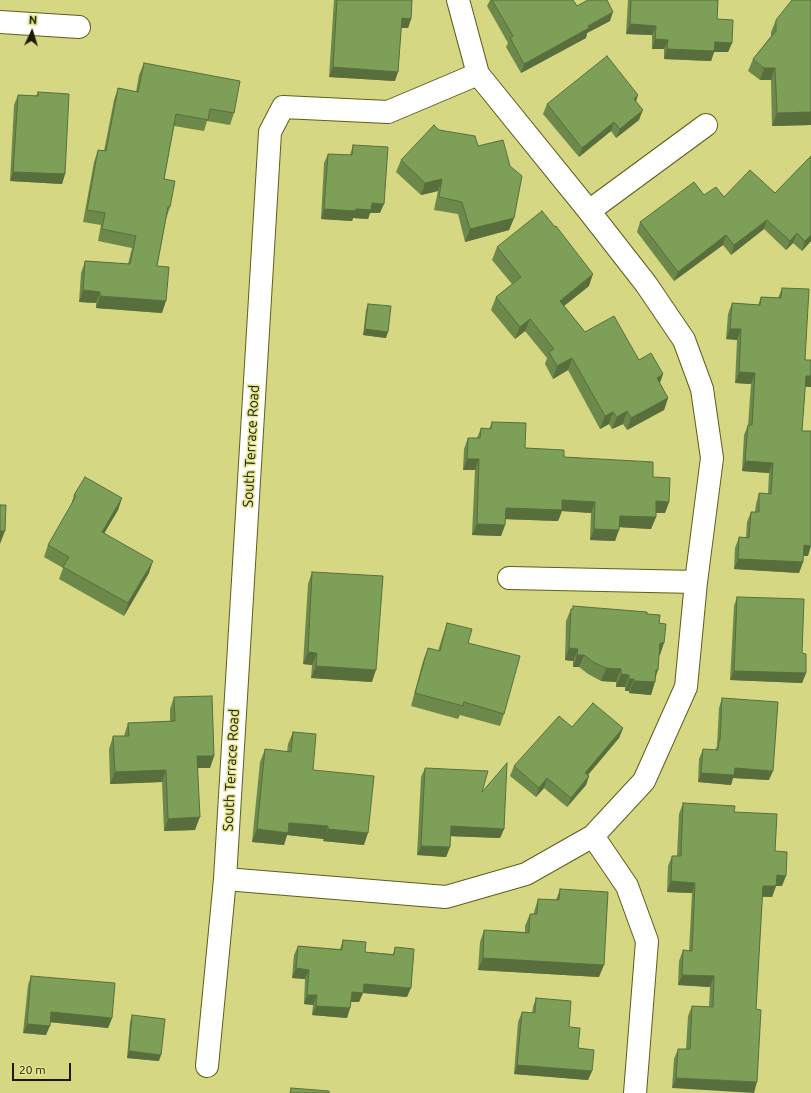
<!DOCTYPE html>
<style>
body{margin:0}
#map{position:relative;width:811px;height:1093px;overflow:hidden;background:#d5d783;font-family:Ubuntu,sans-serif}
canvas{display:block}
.north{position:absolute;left:12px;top:12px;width:40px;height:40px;-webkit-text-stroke:3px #e2e490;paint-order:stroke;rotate:4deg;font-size:11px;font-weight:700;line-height:16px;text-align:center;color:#1a1a02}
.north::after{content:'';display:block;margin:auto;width:14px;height:18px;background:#1a1a02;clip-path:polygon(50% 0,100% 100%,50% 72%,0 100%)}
.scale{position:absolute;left:12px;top:1063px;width:59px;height:18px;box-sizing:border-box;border:2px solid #1a1a02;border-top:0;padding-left:5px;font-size:12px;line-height:14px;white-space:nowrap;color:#1a1a02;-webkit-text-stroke:3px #e2e490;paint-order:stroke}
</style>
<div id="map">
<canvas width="811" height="1093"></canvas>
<div class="north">N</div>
<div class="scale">20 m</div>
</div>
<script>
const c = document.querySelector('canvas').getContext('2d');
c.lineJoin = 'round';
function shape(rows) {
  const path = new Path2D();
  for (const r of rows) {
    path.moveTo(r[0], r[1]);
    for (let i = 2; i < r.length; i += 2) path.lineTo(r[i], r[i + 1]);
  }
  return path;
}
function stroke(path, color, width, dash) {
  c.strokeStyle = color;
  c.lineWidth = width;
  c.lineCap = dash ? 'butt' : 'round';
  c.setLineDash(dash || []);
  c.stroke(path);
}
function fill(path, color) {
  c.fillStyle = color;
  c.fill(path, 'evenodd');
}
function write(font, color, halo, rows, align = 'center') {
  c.font = font + ' Ubuntu,sans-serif';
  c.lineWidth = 3;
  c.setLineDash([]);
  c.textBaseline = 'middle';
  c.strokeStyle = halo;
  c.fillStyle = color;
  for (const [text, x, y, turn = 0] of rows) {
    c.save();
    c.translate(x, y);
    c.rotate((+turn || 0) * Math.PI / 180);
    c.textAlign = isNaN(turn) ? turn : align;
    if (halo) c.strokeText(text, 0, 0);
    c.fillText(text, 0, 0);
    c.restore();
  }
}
const street = shape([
 [0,22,79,27],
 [589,211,706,125],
 [509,578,696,582],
 [593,836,627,886,647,941,635,1093],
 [225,879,446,897,526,874,593,836,644,781,686,687,696,582,712,458,702,389,684,340,646,284,589,211,478,74,458,0],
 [207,1066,225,879,270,132,283,107,388,112,478,74]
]);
stroke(street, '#5e5e1e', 24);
stroke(street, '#fff', 22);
fill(shape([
 [334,0,412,0,411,19,408,28,401,28,395,81,329,77],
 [490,0,573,0,577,6,610,21,587,33,586,38,521,73,506,47,508,43,487,6],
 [628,0,718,0,717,19,732,43,728,52,714,52,711,61,664,59,664,49,652,49,652,35,626,34],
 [776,20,811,125,772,126,771,80,760,80,748,71,753,59,771,36,771,32],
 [144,63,234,113,230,125,207,121,204,131,174,126,164,179,170,207,166,219,157,266,162,313,96,308,96,303,79,302,81,273,85,261,128,264,132,248,98,241,101,225,83,222,94,162,98,150,104,151,114,100,118,88,136,92,139,75],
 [38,92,65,174,62,184,10,181,14,105,18,95,36,96],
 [636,102,639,120,616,138,611,131,579,157,543,114,547,104],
 [439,130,478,146,514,218,509,230,465,242,458,214,434,210,438,191,421,195,396,172,401,160],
 [353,145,380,213,370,213,368,219,353,218,352,221,321,219,324,163,328,154,350,155],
 [811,156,811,241,802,251,793,243,786,250,764,229,731,255,723,245,674,281,637,232,640,222,704,195,724,197,775,193],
 [497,247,589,286,564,306,585,332,639,360,663,374,660,383,668,398,664,410,627,430,623,424,612,429,609,424,600,429,568,370,553,379,545,364,547,358,525,331,515,339,491,310,496,297,512,284,492,260],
 [782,288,805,360,811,360,811,387,805,387,802,431,808,556,803,556,803,562,799,573,734,569,735,548,739,537,746,537,747,522,751,512,755,512,756,504,759,493,768,494,769,473,742,471,744,435,748,425,751,384,735,383,737,340,726,339,728,314,732,303,758,305,761,297,778,298],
 [368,304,386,338,363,335,366,310],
 [492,422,525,448,653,477,669,502,665,513,656,513,656,517,651,529,619,527,615,541,590,540,591,513,562,511,558,521,505,519,505,525,501,536,472,535,475,470,463,470,464,449,468,438,477,438,481,428,489,429],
 [74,495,122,498,118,510,104,533,149,573,124,616,59,579,63,568,44,557,48,545,70,508],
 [312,572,372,682,311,678,312,665,303,664,308,584],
 [737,597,802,653,806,673,802,683,730,680,734,606],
 [573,606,647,614,659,623,660,655,659,655,655,677,651,695,629,693,629,691,625,691,625,687,616,687,616,682,601,681,588,674,579,667,573,667,573,661,565,660,566,621,571,609,573,609],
 [447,623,504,714,500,726,460,715,458,719,411,706,423,661,428,648,438,651,443,635],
 [174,697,214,756,210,768,198,768,195,830,164,831,162,782,110,784,109,749,113,736,124,736,128,723,170,721,170,709],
 [722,698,769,780,733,778,731,785,698,782,699,759,703,749,715,750,717,746,719,708],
 [572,727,623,728,619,738,588,775,589,776,586,785,567,807,544,788,536,797,510,776,514,766],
 [293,732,313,770,364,845,323,841,324,839,287,835,284,845,252,842,260,762,265,749,287,752,288,744],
 [425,768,482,792,504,829,500,838,450,836,450,847,446,857,417,855,421,777],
 [683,803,734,812,775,851,782,886,776,886,772,897,762,897,756,1009,672,1088,674,1059,678,1049,686,1049,688,1016,692,1006,709,1007,710,987,678,985,679,961,683,950,689,951,692,893,667,892,668,866,672,856,677,856,679,814],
 [560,889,599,977,478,970,480,942,484,930,525,932,525,926,530,914,534,914,534,912,538,899,556,900],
 [343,940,365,952,393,954,395,947,407,997,363,993,359,1002,351,1002,350,1008,347,1018,312,1015,313,1005,304,1004,305,979,292,978,294,955,298,946,340,949],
 [31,976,112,1018,108,1028,50,1022,46,1035,23,1033,28,985],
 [536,998,569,1027,578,1048,592,1071,588,1080,514,1074,518,1022,522,1012,532,1013,533,1007],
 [132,1015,159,1061,127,1058,130,1022]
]), '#6c894b');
fill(shape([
 [613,12,610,21,587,33,586,38,521,73,524,64,588,26],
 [402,18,411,19,408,28,398,28],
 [630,24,656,26,652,35,626,34],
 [655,39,668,40,664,49,652,49],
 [715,42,732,43,728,52,714,52,711,61,664,59,667,49],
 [333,67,398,72,395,81,329,77],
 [764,68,775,68,771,80,760,80],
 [638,95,635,105,634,99],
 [643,110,639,120,616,138,620,129],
 [811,112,811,125,772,126,777,113],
 [614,122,611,131,579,157,582,148],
 [13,172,65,174,62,184,10,181],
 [442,179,438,191,421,195,425,183],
 [372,203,384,204,380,213,370,213,368,219,353,218,352,221,321,219,324,209,356,209],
 [514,218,509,230,465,242,470,229],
 [767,220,764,229,731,255,734,245],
 [797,233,793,243,786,250,790,241],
 [726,235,723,245,674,281,678,272],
 [811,235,811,241,802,251,805,241],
 [593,274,589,286,555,313,560,301],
 [83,290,100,292,96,303,79,302],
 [100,296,166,301,162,313,96,308],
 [530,319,525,331,515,339,520,327],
 [365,329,388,332,386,338,363,335],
 [730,329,741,329,737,340,726,339],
 [572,358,568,370,553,379,557,366],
 [739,372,755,373,751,384,735,383],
 [663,374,658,387,657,378],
 [806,376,811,376,811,387,802,386],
 [668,398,664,410,627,430,631,418],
 [627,411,623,424,612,429,617,417],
 [613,412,609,424,600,429,605,416],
 [467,459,479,459,475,470,463,470],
 [745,461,773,463,769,473,742,471],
 [122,498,118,510,98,544,102,532],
 [562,500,595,502,591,513,562,511,558,521,502,519,506,508],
 [656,501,669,502,665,513,652,513],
 [620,516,656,517,651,529,616,527],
 [477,524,505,525,501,536,472,535],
 [594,529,619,530,615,541,590,540],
 [0,531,5,531,0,544],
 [804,545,811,546,808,556,800,556],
 [738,559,803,562,799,573,734,569],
 [153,561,149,573,124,616,128,603],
 [660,643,664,643,660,655,655,655],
 [569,648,578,649,573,661,565,660],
 [308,652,317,653,312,665,303,664],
 [577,655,584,655,579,667,573,667],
 [316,666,376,670,372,682,311,678],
 [606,668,621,669,616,682,601,681],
 [656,670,658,670,654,682,655,682,651,695,629,693,634,681],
 [734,671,806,673,802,683,730,680],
 [621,674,629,675,625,687,616,687],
 [629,679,634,679,629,691,625,691],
 [623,728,619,738,582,782,585,773],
 [197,756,214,756,210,768,193,768],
 [735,768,773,771,769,780,733,778,731,785,698,782,701,773],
 [166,770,162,782,110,784,115,772],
 [589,776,586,785,567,807,571,798],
 [547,778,544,788,536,797,539,788],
 [200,817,195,830,164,831,168,819],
 [289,823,328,826,324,839,287,835,284,845,252,842,257,829],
 [451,826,504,829,500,838,447,836],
 [328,829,368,833,364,845,323,841],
 [421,846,450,847,446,857,417,855],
 [777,875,786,876,782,886,773,886],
 [671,881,695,883,692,893,667,892],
 [763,886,776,886,772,897,759,896],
 [483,958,604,965,599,977,478,970],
 [296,968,309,970,305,979,292,978],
 [682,975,714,976,710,987,678,985],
 [364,984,411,988,407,997,363,993,359,1002,348,1002,352,992],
 [307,995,317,995,313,1005,304,1004],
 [316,1006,350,1008,347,1018,312,1015],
 [51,1012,112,1018,108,1028,48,1022],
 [27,1024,50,1026,46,1035,23,1033],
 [129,1051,161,1055,159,1061,127,1058],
 [517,1065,592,1071,588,1080,514,1074],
 [676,1078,757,1082,754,1093,672,1088]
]), '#586f3d');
const building = shape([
 [337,0,412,0,411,19,402,18,398,72,333,67,337,0],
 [492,0,573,0,577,6,588,0,607,0,613,12,588,26,589,28,524,64,510,38,513,36,492,0],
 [631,0,718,0,717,19,733,20,732,43,715,42,714,51,667,49,668,40,655,39,656,26,630,24,631,0],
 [792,0,811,0,811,112,777,113,775,68,764,68,753,59,776,31,776,20,792,0],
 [607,56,638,95,634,99,643,110,620,129,614,122,582,148,547,104,607,56],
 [144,63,240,81,234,113,210,109,208,120,176,114,164,179,175,181,170,207,168,207,157,266,169,267,166,301,100,296,100,292,83,290,85,261,130,264,136,236,102,229,105,213,87,210,98,150,106,151,118,88,138,92,144,63],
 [38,92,69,94,65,174,13,172,18,95,38,96,38,92],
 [434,125,439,130,475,136,478,146,503,140,510,166,522,176,514,218,470,229,462,202,439,197,442,179,425,183,401,160,434,125],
 [353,145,388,147,384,204,372,203,371,210,356,209,355,211,324,209,328,154,352,155,353,145],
 [811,156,811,235,805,241,797,233,790,241,767,220,734,245,726,235,678,272,640,222,694,182,704,195,716,187,724,197,750,170,775,193,811,156],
 [542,211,555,227,556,226,593,274,560,301,585,332,614,316,639,360,651,353,663,374,657,378,668,398,631,418,627,411,617,417,613,412,605,416,572,358,557,366,549,352,554,349,530,319,520,327,496,297,521,277,497,247,542,211],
 [782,288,809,289,805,360,811,360,811,376,806,376,802,431,811,431,811,546,804,545,803,562,738,559,739,537,749,538,751,512,759,512,759,493,771,494,773,463,745,461,748,425,752,425,755,373,739,372,741,329,730,329,732,303,760,305,761,297,781,298,782,288],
 [368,304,391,306,388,332,365,329,368,304],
 [492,422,526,423,525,448,564,450,564,457,653,462,653,477,670,478,669,502,656,501,656,517,620,516,619,530,594,529,595,502,562,500,562,510,506,508,505,525,477,524,479,459,467,459,468,438,480,438,481,428,491,429,492,422],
 [85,477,122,498,102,532,153,561,128,603,63,567,69,557,48,545,76,496,74,495,85,477],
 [0,505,6,505,5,531,0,531,0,505],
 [312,572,383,576,376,670,316,666,317,653,308,652,312,572],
 [737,597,804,599,802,653,806,654,806,673,734,671,737,597],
 [573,606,647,612,647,614,660,615,659,623,666,624,664,643,660,643,658,670,656,670,655,682,634,681,634,679,629,679,629,675,621,674,621,669,606,668,593,662,584,655,577,655,578,649,569,648,571,609,573,609,573,606],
 [447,623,472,629,468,643,520,656,504,714,464,702,463,706,415,693,428,648,440,651,447,623],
 [212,696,214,756,197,756,200,817,168,819,166,770,115,772,113,736,129,736,128,723,175,721,174,697,212,696],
 [722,698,778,702,773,771,735,768,734,775,701,773,703,749,718,750,719,741,720,741,722,698],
 [593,703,623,728,585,773,589,776,571,798,547,778,539,788,514,766,559,716,572,727,593,703],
 [293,732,316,734,313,770,374,776,368,833,328,829,328,826,289,823,288,833,257,829,265,749,291,752,293,732],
 [507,763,504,829,451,826,450,847,421,846,425,768,488,771,482,792,507,763],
 [683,803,735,806,734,812,777,814,775,851,787,852,786,876,777,875,776,886,763,886,756,1009,761,1010,757,1082,676,1078,678,1049,690,1049,692,1006,713,1007,714,976,682,975,683,950,692,951,695,883,671,881,672,856,681,856,683,803],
 [560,889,608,892,604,965,483,958,484,930,529,933,530,914,537,914,538,899,559,900,560,889],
 [343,940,366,942,365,952,394,955,395,947,414,949,411,988,364,984,363,993,352,992,350,1008,316,1006,317,995,307,995,309,970,296,968,298,946,342,950,343,940],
 [31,976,115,983,112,1018,51,1012,50,1026,27,1024,31,976],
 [536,998,571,1001,569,1027,580,1028,578,1048,594,1050,592,1071,517,1065,522,1012,535,1013,536,998],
 [132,1015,165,1019,161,1055,129,1051,132,1015],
 [291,1088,329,1091,329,1093,290,1093,291,1088]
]);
fill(building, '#7d9f57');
stroke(building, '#586f3d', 1);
write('14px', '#1a1a02', '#e2e490', [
 ["South Terrace Road",251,446,-87],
 ["South Terrace Road",231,770,-87]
]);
</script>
